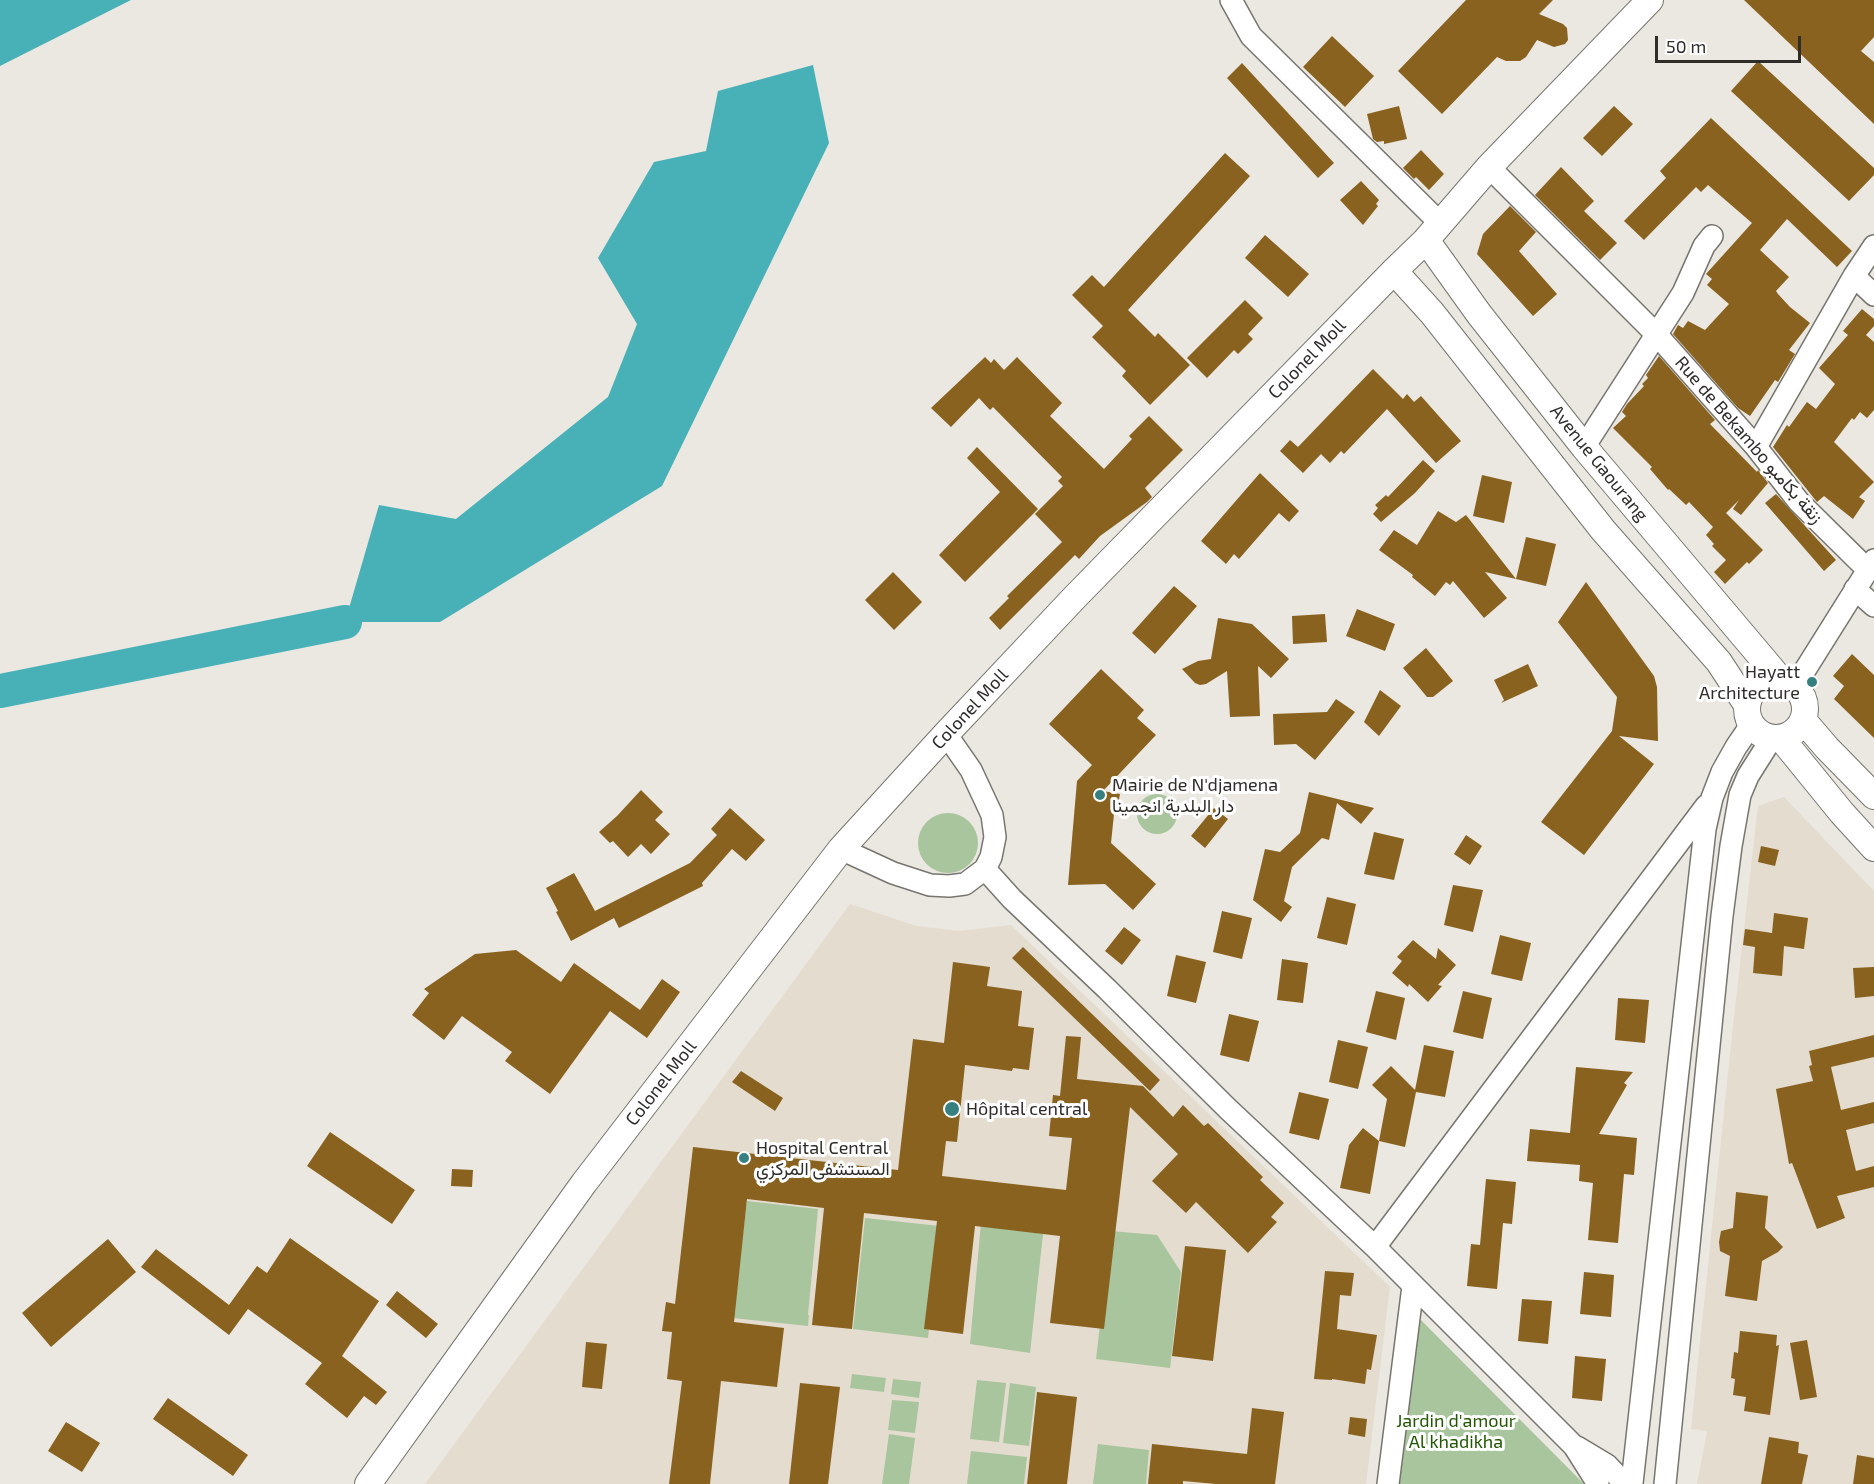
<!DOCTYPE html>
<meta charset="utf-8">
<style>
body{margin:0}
#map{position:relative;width:1874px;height:1484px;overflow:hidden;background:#ebe7e1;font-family:"Exo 2",sans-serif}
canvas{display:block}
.scale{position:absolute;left:1655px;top:36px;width:146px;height:27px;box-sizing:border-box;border:3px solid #2e2d2a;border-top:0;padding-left:8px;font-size:18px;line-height:21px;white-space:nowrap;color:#2e2d2a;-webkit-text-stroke:4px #fff;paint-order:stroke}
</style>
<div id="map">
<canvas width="1874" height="1484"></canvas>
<div class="scale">50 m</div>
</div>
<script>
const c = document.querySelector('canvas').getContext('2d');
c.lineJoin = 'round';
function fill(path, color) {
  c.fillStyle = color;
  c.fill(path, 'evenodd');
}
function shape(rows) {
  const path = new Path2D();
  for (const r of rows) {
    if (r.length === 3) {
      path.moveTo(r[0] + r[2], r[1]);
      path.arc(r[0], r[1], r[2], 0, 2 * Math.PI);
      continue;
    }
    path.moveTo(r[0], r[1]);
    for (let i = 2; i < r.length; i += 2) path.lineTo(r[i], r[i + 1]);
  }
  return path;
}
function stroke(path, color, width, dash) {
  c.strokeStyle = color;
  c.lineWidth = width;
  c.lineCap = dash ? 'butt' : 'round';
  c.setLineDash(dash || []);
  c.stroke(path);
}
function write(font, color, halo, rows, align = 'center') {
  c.font = font + ' "Exo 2",Vazirmatn,sans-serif';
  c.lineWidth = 6;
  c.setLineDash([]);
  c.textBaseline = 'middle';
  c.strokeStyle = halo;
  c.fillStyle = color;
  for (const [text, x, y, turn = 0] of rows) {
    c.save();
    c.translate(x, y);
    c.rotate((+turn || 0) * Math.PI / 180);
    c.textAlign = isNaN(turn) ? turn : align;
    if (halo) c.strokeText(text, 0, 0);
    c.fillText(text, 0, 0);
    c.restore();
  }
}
fill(shape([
 [1784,797,1874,891,1874,1484,1697,1484,1707,1431,1691,1429,1732,1035,1758,806],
 [850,904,916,926,960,931,1011,925,1390,1287,1366,1484,425,1484]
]), '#e4dccf');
fill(shape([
 [1157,814,20],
 [948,843,30],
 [747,1201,818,1209,808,1315,809,1315,808,1326,733,1318],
 [865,1218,940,1226,928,1338,853,1329],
 [981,1223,1043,1234,1030,1353,970,1344],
 [1111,1231,1157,1235,1181,1272,1170,1368,1096,1359],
 [1413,1312,1584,1484,1396,1484],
 [852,1374,886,1378,884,1392,850,1388],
 [893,1379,921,1382,919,1398,891,1394],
 [977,1380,1006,1383,999,1442,970,1439],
 [1010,1383,1036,1387,1029,1446,1003,1443],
 [892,1400,919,1402,915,1433,888,1430],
 [889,1434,915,1438,909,1484,882,1484],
 [1098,1444,1149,1450,1146,1484,1093,1484],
 [971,1451,1027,1457,1024,1484,967,1484]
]), '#a8c59e');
fill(shape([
 [0,0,131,0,0,66],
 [813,65,829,143,662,486,440,622,345,622,379,505,456,519,608,397,637,324,598,258,654,162,706,151,718,91]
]), '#48b0b7');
stroke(shape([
 [0,691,345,622]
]), '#48b0b7', 34);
fill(shape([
 [1466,0,1553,0,1539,14,1563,24,1567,28,1568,40,1565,44,1554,47,1537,40,1526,57,1520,61,1506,61,1497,57,1442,114,1398,71],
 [1744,0,1874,0,1874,37,1861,51,1874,62,1874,124],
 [1332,36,1374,76,1345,107,1303,67],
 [1758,61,1874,168,1874,175,1849,201,1731,91],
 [1242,63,1334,163,1318,178,1227,78],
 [1399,106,1407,139,1384,144,1384,141,1377,142,1373,139,1367,114],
 [1614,106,1633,124,1602,156,1583,138],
 [1711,118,1852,251,1837,267,1787,219,1760,250,1789,277,1776,291,1778,294,1790,307,1810,323,1789,350,1795,354,1778,382,1775,380,1750,416,1738,408,1673,334,1678,325,1683,328,1688,321,1705,330,1729,304,1707,285,1712,279,1706,274,1752,223,1708,185,1701,192,1696,187,1644,240,1624,221,1666,178,1660,171],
 [1421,150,1444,174,1429,190,1416,177,1414,179,1403,168],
 [1225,153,1250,176,1128,310,1155,337,1158,333,1190,365,1150,405,1122,376,1126,371,1092,337,1103,326,1072,295,1092,275,1104,287],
 [1561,167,1594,201,1584,211,1617,243,1600,260,1535,195],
 [1361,181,1379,200,1376,204,1378,206,1363,225,1340,200],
 [1510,206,1536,232,1519,251,1557,294,1533,316,1477,254,1483,234],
 [1265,235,1309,274,1288,297,1245,258],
 [1245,300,1263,318,1248,334,1253,339,1238,354,1234,350,1207,378,1187,358],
 [1862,309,1874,319,1874,326,1866,335,1874,342,1874,410,1867,418,1860,412,1854,420,1852,418,1834,442,1874,482,1859,497,1865,501,1853,519,1824,496,1817,502,1773,447,1787,425,1789,427,1807,402,1816,409,1835,384,1819,368,1848,335,1843,331],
 [1659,356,1715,420,1710,424,1757,472,1758,470,1768,483,1741,515,1733,509,1739,500,1726,513,1763,550,1749,564,1747,562,1725,584,1714,572,1726,560,1712,546,1714,544,1706,535,1713,527,1689,502,1686,505,1669,489,1668,490,1650,469,1652,467,1613,428,1626,416,1622,412,1627,404,1644,386,1642,384,1648,378,1646,375],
 [985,357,991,363,994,359,1004,370,1017,357,1062,403,1050,416,1104,469,1132,439,1129,436,1149,416,1183,450,1145,488,1152,497,1147,502,1100,536,1079,559,1075,555,1000,630,989,618,1009,598,1007,596,1062,542,1035,514,1063,486,1058,481,1062,477,993,407,990,410,979,398,951,427,931,408],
 [1373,369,1403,399,1407,394,1414,402,1421,396,1461,441,1436,463,1387,409,1344,454,1341,451,1330,463,1321,454,1303,473,1280,451,1290,440,1298,447],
 [977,447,1038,509,965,582,939,555,1000,492,967,458],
 [1423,460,1435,471,1415,493,1381,522,1373,514,1378,508,1375,505,1386,495,1388,497],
 [1260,473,1299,511,1289,522,1279,513,1239,559,1234,554,1226,564,1201,541],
 [1482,475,1512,482,1504,523,1473,516],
 [1776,494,1836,560,1824,571,1765,503],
 [1438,511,1456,522,1466,515,1516,579,1485,572,1507,598,1484,618,1453,581,1450,585,1446,582,1435,596,1412,577,1413,575,1379,550,1394,530,1417,545],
 [1526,537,1556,544,1546,586,1516,579],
 [893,572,922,602,894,630,865,600],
 [1586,582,1654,676,1657,687,1658,741,1619,736,1654,764,1584,855,1541,822,1612,731,1617,697,1558,622],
 [1174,586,1197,606,1155,654,1132,633],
 [1357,609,1395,624,1385,651,1346,636],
 [1325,614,1327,642,1293,644,1292,616],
 [1218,618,1252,624,1289,659,1271,678,1258,666,1260,716,1230,717,1227,671,1206,684,1200,685,1195,683,1182,669,1198,661,1211,659],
 [1426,648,1453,681,1433,697,1427,697,1403,668],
 [1852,654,1874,675,1874,738,1834,699,1844,686,1833,676],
 [1528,664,1538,686,1501,703,1504,700,1494,680],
 [1101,669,1144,710,1137,718,1156,735,1103,791,1120,794,1116,815,1114,814,1111,843,1156,884,1133,910,1105,884,1068,885,1077,781,1092,765,1049,724],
 [1380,690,1401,706,1379,736,1364,722],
 [1336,699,1355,712,1315,760,1296,744,1274,745,1273,714,1327,712],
 [641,790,663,812,655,820,670,834,651,854,641,844,628,857,613,841,610,843,599,832,617,816],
 [1309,792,1374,808,1361,824,1337,803,1329,840,1322,838,1292,867,1284,901,1292,907,1281,922,1253,900,1265,849,1280,852,1300,833],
 [730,808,765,840,746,861,732,849,702,883,703,886,619,928,614,918,571,941,556,912,558,911,546,888,574,873,595,911,690,863,717,835,711,829],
 [1214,808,1228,819,1205,848,1191,836],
 [1374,832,1404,839,1394,880,1364,874],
 [1466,835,1482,846,1470,865,1454,854],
 [1761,846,1779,850,1775,866,1758,862],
 [1453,885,1483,890,1473,932,1444,925],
 [1327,897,1356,904,1347,945,1317,938],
 [1222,911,1252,918,1242,959,1213,952],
 [1774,913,1808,918,1804,949,1784,946,1782,976,1753,973,1755,947,1743,945,1745,929,1772,933],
 [1124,927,1141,940,1122,965,1105,951],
 [1500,935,1531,943,1522,981,1491,974],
 [1413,940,1436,959,1438,948,1456,965,1438,985,1442,986,1428,1002,1409,984,1408,987,1392,973,1402,961,1397,957],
 [1023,947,1160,1080,1150,1091,1012,958],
 [516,950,561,982,574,963,640,1010,662,979,680,992,647,1038,610,1011,550,1094,505,1061,512,1052,462,1016,444,1040,412,1015,429,993,424,989,475,954],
 [1176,955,1206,962,1196,1003,1167,996],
 [1282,959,1308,963,1303,1003,1277,1000],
 [953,962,990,967,987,986,1022,991,1018,1026,1034,1028,1029,1070,1013,1068,1012,1071,965,1065,957,1142,946,1141,942,1176,1066,1190,1072,1138,1049,1136,1053,1095,1060,1096,1066,1036,1081,1037,1077,1079,1143,1086,1173,1117,1183,1105,1204,1126,1208,1123,1263,1177,1260,1180,1284,1203,1271,1217,1277,1222,1248,1253,1196,1202,1186,1213,1152,1181,1178,1154,1130,1107,1104,1329,1050,1323,1060,1236,975,1226,963,1334,924,1329,937,1221,864,1213,852,1329,812,1325,824,1208,747,1199,734,1322,784,1328,777,1387,721,1381,710,1484,669,1484,682,1381,667,1379,672,1332,662,1331,666,1302,675,1304,693,1147,898,1170,913,1039,944,1043],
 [1874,967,1874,996,1855,998,1853,968],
 [1376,991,1405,998,1396,1040,1366,1032],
 [1463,991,1492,998,1483,1039,1453,1032],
 [1618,998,1649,1000,1645,1043,1615,1040],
 [1229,1014,1259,1021,1249,1062,1220,1055],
 [1874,1035,1874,1057,1831,1067,1841,1110,1874,1102,1874,1123,1846,1130,1856,1171,1874,1166,1874,1187,1837,1196,1845,1218,1817,1229,1792,1163,1789,1164,1776,1089,1813,1081,1809,1066,1812,1065,1809,1051],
 [1338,1040,1368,1047,1358,1089,1329,1082],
 [1424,1045,1454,1051,1445,1097,1416,1092,1405,1147,1379,1141,1370,1194,1340,1188,1349,1145,1363,1128,1379,1141,1387,1099,1372,1085,1391,1066,1415,1090],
 [1576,1067,1633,1072,1624,1083,1627,1085,1599,1134,1637,1138,1634,1175,1624,1174,1618,1243,1588,1240,1593,1183,1579,1181,1580,1165,1527,1161,1530,1129,1570,1133],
 [741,1071,783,1098,775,1111,732,1082],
 [1299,1092,1329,1099,1319,1140,1289,1133],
 [330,1132,415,1190,392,1224,307,1166],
 [452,1169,473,1170,472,1187,451,1186],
 [1486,1179,1516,1182,1512,1224,1503,1223,1497,1289,1467,1286,1471,1244,1480,1245],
 [1736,1192,1768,1196,1765,1228,1783,1247,1778,1252,1762,1261,1757,1301,1725,1296,1730,1256,1720,1251,1719,1242,1721,1231,1733,1228],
 [290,1238,379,1301,342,1356,387,1392,376,1405,364,1396,347,1418,305,1384,322,1363,248,1309,229,1335,141,1267,156,1249,229,1305,257,1266,267,1273],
 [108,1239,136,1272,51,1347,22,1313],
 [1185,1246,1226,1250,1213,1361,1172,1356],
 [1325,1271,1354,1273,1351,1296,1340,1295,1337,1329,1377,1335,1371,1370,1367,1369,1365,1384,1332,1379,1332,1380,1314,1379],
 [1584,1272,1614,1275,1611,1317,1580,1314],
 [397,1291,438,1324,426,1338,386,1305],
 [1522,1299,1552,1301,1548,1344,1518,1341],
 [1740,1331,1777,1335,1776,1346,1779,1345,1770,1415,1744,1411,1746,1397,1733,1395,1735,1379,1731,1378,1734,1352,1738,1353],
 [1807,1340,1817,1397,1800,1400,1790,1343],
 [586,1342,607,1344,602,1389,582,1387],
 [1575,1356,1606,1359,1602,1401,1572,1398],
 [800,1383,840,1387,828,1484,789,1484],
 [1037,1392,1077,1397,1067,1484,1027,1484],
 [168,1398,248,1455,233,1476,153,1419],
 [1252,1408,1284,1412,1275,1484,1216,1484,1183,1481,1183,1484,1148,1484,1152,1444,1247,1454],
 [1350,1417,1367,1419,1365,1437,1348,1434],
 [66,1422,100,1443,82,1472,48,1451],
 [1769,1437,1799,1442,1798,1453,1808,1455,1802,1484,1761,1484],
 [1857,1455,1874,1458,1874,1484,1853,1484]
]), '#88621e');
const minor = shape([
 [1231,0,1251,36,1440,223],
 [1489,167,1657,335,1756,447,1799,502,1868,570],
 [1854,276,1874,295],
 [1584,447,1683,293,1704,246,1712,236],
 [1756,447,1854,276,1874,246],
 [1855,589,1874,606],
 [1795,686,1874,560],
 [841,849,893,873,930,885,949,886,965,884,985,869,991,857,995,837,992,815,971,770,946,734],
 [985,869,1012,899,1107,989,1228,1109,1375,1247,1574,1446,1598,1484],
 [1375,1247,1706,806],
 [1577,1447,1607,1465,1625,1484],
 [1632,1483,1705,829,1712,798,1722,772,1736,747,1751,725],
 [1388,1484,1413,1286],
 [1665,1484,1722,916,1731,846,1740,795,1748,776,1772,738]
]);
const major = shape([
 [1426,240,1479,314,1584,447,1780,679],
 [1394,271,1432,313,1603,530,1719,662,1747,705],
 [1776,709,29],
 [1803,720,1827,748,1874,796],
 [1781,738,1842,813,1874,848],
 [368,1484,584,1183,841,849,946,734,1075,597,1394,271,1426,240,1489,167,1650,0]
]);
stroke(minor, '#78756f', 24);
stroke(major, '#78756f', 28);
stroke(minor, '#fff', 21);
stroke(major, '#fff', 26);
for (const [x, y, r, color] of [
 [1812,682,6,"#378080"],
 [1100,795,6,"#378080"],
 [952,1109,8,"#378080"],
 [744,1158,6,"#378080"]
]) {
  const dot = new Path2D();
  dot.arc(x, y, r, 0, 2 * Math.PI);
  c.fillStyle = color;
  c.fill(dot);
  stroke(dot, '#fff', 2);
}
write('18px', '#2e2d2a', '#fff', [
 ["Colonel Moll",1307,359,-46],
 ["Rue de Bekambo زنقة بكامبو",1749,440,49],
 ["Avenue Gaourang",1599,463,51],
 ["Colonel Moll",970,709,-47],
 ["Colonel Moll",661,1083,-52]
]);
write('18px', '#2e2d2a', '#fff', [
 ["Hayatt",1800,672,"right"],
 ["Architecture",1800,693,"right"],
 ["Mairie de N'djamena",1112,785],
 ["دار البلدية انجمينا",1112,806],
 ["Hôpital central",966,1109],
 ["Hospital Central",756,1148],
 ["المستشفى المركزي",756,1169]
], 'left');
write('18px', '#215700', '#fff', [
 ["Jardin d'amour",1456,1421],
 ["Al khadikha",1456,1442]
]);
</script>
